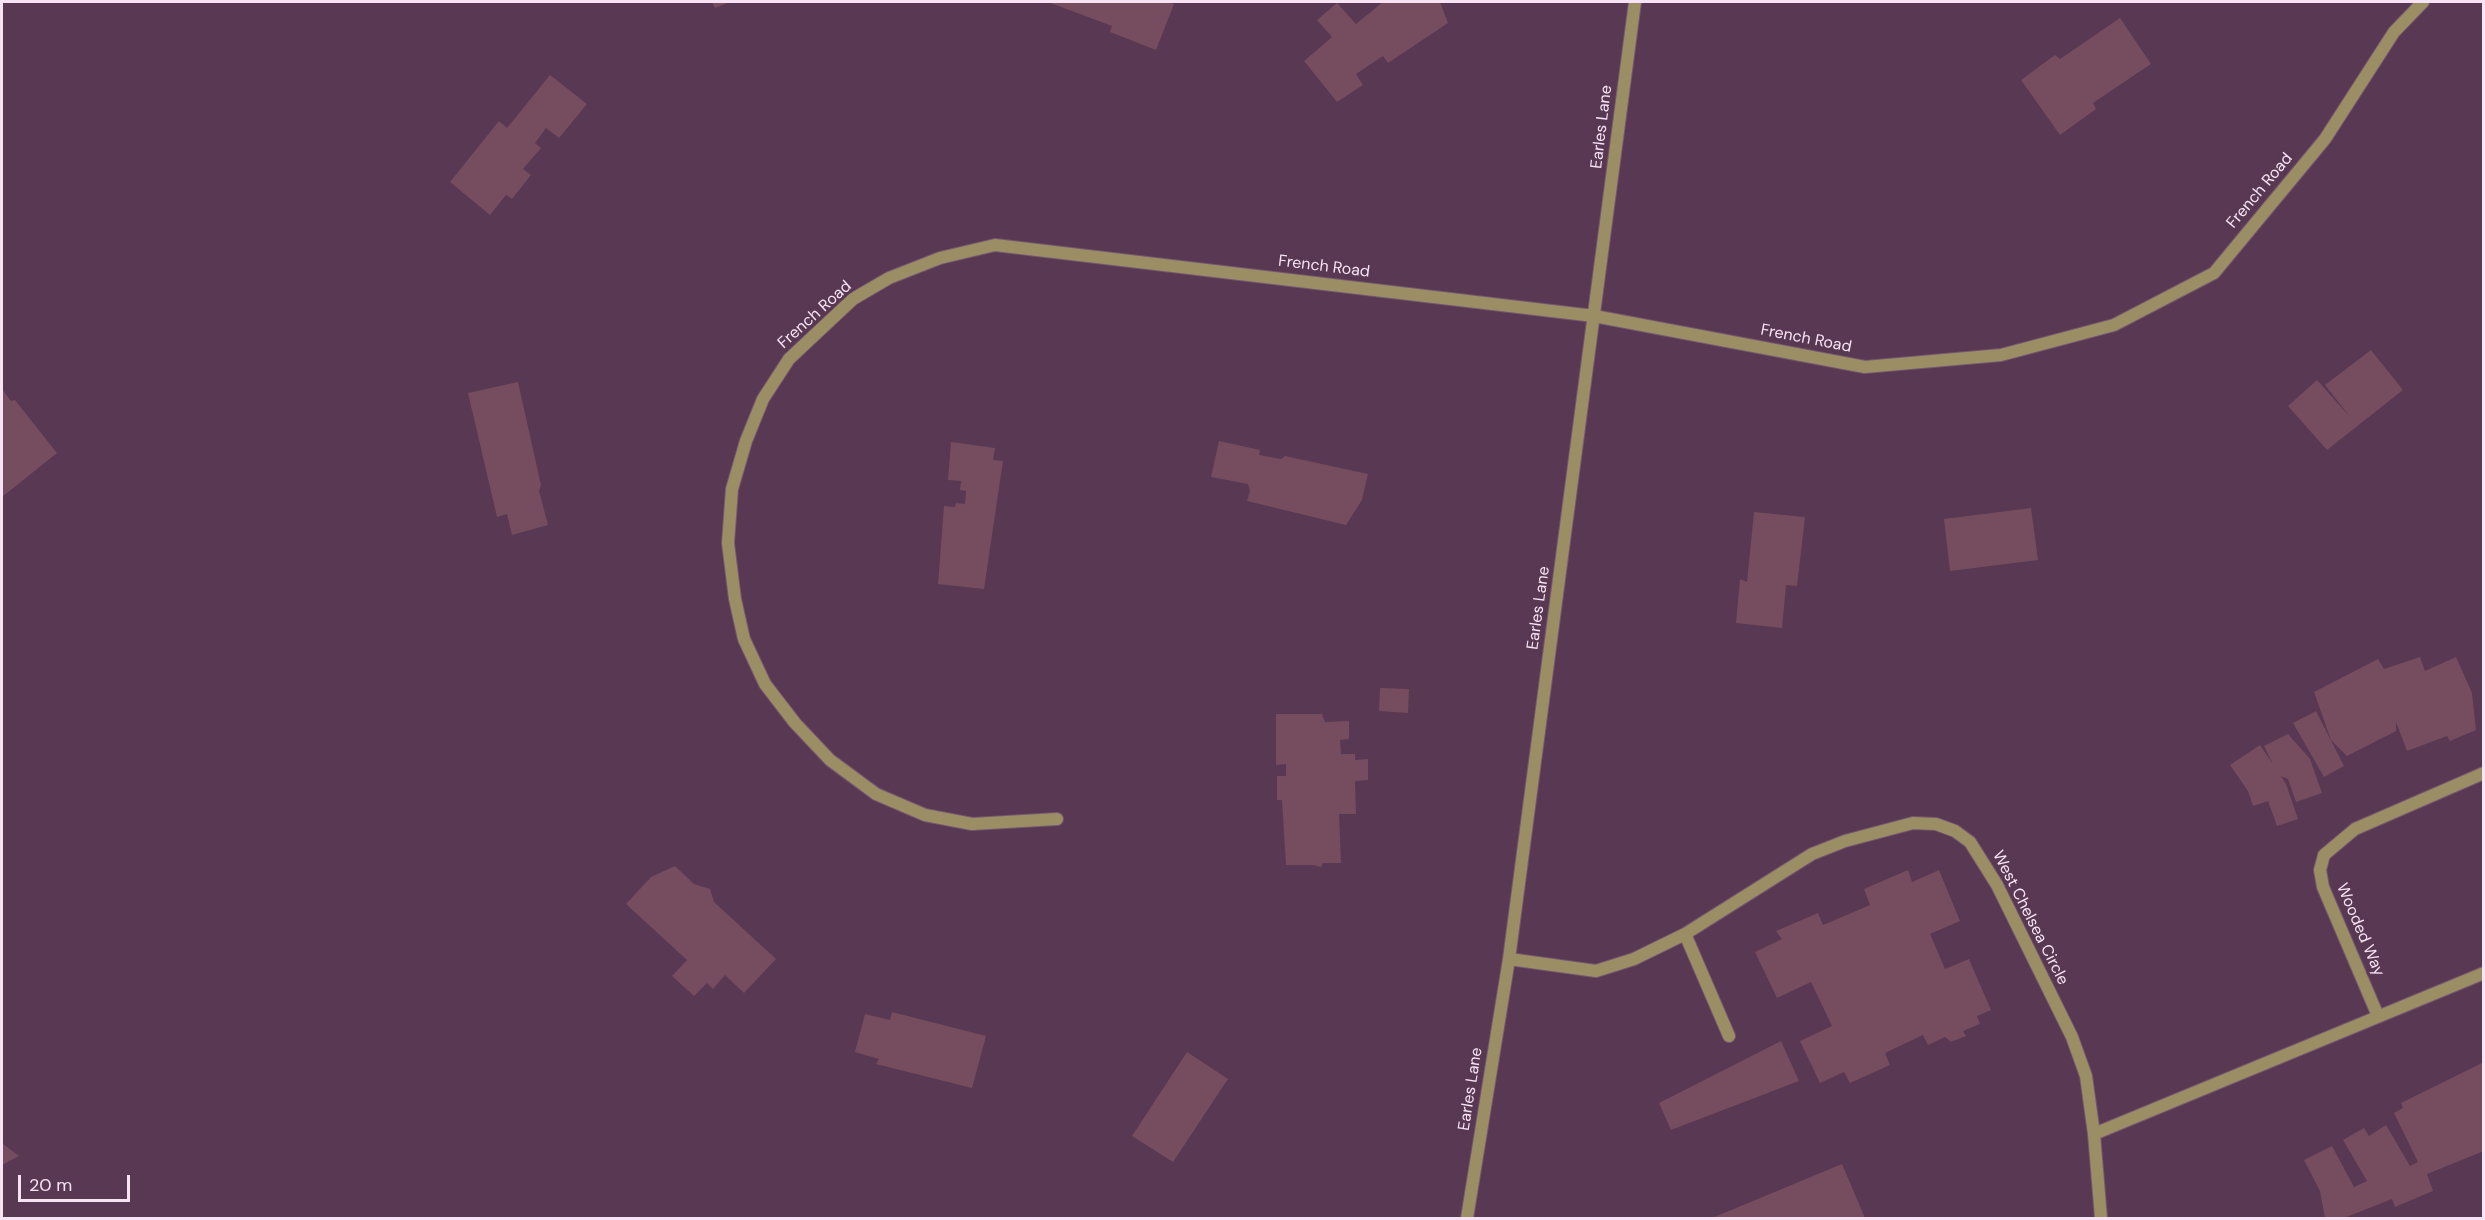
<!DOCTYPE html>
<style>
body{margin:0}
#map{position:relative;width:2485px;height:1220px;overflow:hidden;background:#583852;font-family:"DM Sans",sans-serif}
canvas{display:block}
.frame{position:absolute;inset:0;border:3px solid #f7e3f3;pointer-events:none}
.scale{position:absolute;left:18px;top:1175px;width:112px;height:27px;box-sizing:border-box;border:3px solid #f7e3f3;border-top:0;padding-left:8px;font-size:18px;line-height:21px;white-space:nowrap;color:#f7e3f3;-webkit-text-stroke:4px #583852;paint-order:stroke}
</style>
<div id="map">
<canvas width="2485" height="1220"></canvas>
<div class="frame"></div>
<div class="scale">20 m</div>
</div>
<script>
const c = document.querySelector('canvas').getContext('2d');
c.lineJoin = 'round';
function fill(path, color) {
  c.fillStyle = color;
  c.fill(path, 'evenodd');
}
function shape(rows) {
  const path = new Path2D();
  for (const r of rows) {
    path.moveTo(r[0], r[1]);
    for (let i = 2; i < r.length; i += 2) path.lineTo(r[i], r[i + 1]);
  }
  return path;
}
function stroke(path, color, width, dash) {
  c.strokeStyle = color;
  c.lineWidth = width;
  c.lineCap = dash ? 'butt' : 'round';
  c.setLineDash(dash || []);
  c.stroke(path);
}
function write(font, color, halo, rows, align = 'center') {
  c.font = font + ' "DM Sans",sans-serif';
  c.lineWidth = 6;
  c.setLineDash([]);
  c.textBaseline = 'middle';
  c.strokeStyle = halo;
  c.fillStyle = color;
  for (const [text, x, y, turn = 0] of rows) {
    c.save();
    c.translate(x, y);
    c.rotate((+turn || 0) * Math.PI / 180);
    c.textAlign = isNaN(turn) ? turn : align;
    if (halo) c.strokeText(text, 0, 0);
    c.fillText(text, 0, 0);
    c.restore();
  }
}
fill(shape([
 [712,2,730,2,715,8],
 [1048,2,1167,2,1174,4,1156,50,1110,32,1112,26],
 [1383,2,1440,2,1448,23,1388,63,1383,56,1356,74,1363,85,1337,102,1304,61,1332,37,1317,20,1337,3,1356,24],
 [2120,18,2151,64,2093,103,2096,109,2060,135,2021,80,2055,55,2060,59],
 [550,75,587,104,559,138,546,128,535,143,541,148,523,169,531,175,512,199,506,195,490,215,450,182,499,121,507,128],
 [2371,350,2403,390,2327,450,2288,406,2317,380,2351,418,2325,385],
 [518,382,541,485,539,491,548,525,512,535,507,514,497,517,468,393],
 [2,389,11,401,15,400,57,453,2,497],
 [1219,441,1260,450,1259,455,1281,459,1285,456,1368,474,1362,500,1346,525,1247,501,1250,491,1248,484,1211,477],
 [951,442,995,448,993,460,1003,461,984,589,938,584,944,506,955,507,956,503,965,504,966,491,960,490,961,481,948,480],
 [2031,508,2038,560,1950,571,1944,519],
 [1754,512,1805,517,1797,586,1786,585,1782,628,1736,623,1740,579,1747,582],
 [2420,657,2425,671,2456,657,2472,693,2476,730,2450,741,2447,736,2407,751,2396,722,2396,731,2347,756,2331,740,2314,692,2378,659,2384,669],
 [1380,688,1409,689,1408,713,1379,711],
 [2316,711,2344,766,2324,777,2293,723],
 [1276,714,1322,714,1325,722,1349,721,1349,739,1340,740,1341,754,1355,754,1355,760,1368,759,1368,780,1355,781,1356,814,1339,814,1341,863,1323,863,1321,867,1314,865,1286,865,1282,800,1277,800,1277,776,1286,776,1286,764,1276,765],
 [2288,734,2310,759,2322,793,2296,802,2288,779,2281,776,2286,784,2298,819,2277,826,2268,801,2253,806,2248,791,2230,765,2260,745,2273,764,2264,746],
 [675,866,694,884,710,889,714,902,776,959,744,993,725,975,713,989,707,983,694,996,672,976,687,960,626,904,651,877],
 [1908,870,1912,882,1939,870,1960,921,1930,934,1945,969,1969,959,1991,1010,1977,1016,1980,1024,1963,1031,1966,1036,1951,1042,1945,1037,1928,1045,1923,1035,1885,1053,1890,1065,1850,1083,1844,1072,1820,1083,1800,1041,1832,1026,1811,982,1777,998,1755,952,1782,939,1776,931,1818,913,1823,925,1870,905,1864,889],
 [892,1012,986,1036,972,1088,876,1064,879,1059,855,1052,865,1014,890,1020],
 [1781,1041,1799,1081,1671,1130,1659,1103],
 [1187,1052,1228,1079,1173,1162,1132,1136],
 [2484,1062,2484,1151,2427,1174,2433,1191,2395,1207,2392,1199,2344,1218,2325,1218,2320,1191,2304,1160,2332,1146,2354,1187,2367,1181,2343,1140,2364,1128,2369,1136,2386,1125,2410,1166,2418,1162,2394,1113,2403,1108,2401,1103],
 [2,1143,19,1156,2,1165],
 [1842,1164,1865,1218,1712,1218]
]), '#764d5e');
const minor = shape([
 [1057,819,972,824,925,815,876,794,830,760,795,723,765,684,744,639,735,599,728,543,732,489,746,441,763,399,789,359,853,299,889,278,940,258,995,245,1594,316,1865,367,2001,355,2114,325,2214,273,2325,139,2394,32,2423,2],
 [1685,934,1729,1036],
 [1509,959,1596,971,1634,959,1685,934,1812,854,1845,841,1913,823,1936,824,1955,831,1970,842,1997,885,2072,1037,2086,1076,2094,1134,2101,1218],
 [2378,1016,2323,887,2320,870,2324,855,2355,829,2484,773],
 [2094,1134,2484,973],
 [1467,1218,1509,959,1635,2]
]);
stroke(minor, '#75576f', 14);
stroke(minor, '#9b8e65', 12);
write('16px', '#f7e3f3', '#583852', [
 ["Earles Lane",1602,127,-83],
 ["French Road",2260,191,-50],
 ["French Road",1324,267,7],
 ["French Road",815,315,-42],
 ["French Road",1806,339,11],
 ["Earles Lane",1539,608,-82],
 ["West Chelsea Circle",2030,918,63],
 ["Wooded Way",2360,930,67],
 ["Earles Lane",1471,1089,-81]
]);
</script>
